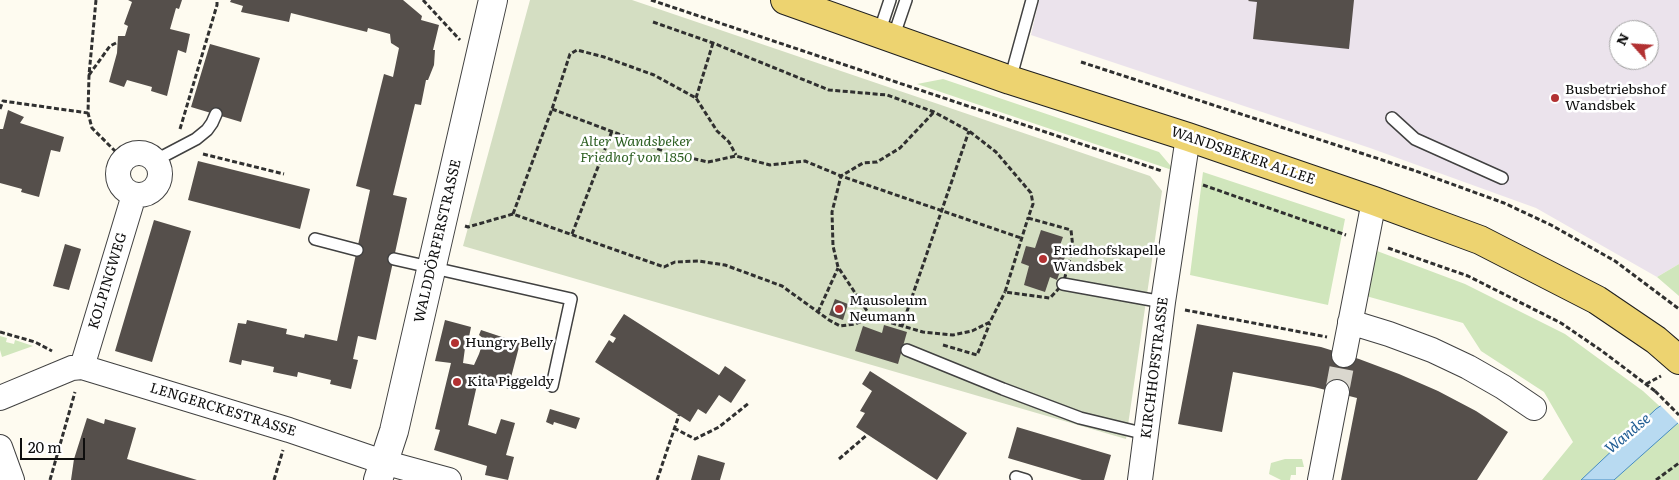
<!DOCTYPE html>
<meta charset="utf-8">
<style>
body{margin:0}
#map{position:relative;width:1679px;height:480px;overflow:hidden;background:#fefbf0;font-family:Literata,serif}
canvas{display:block}
.north{position:absolute;left:1609px;top:20px;width:50px;height:50px;box-sizing:border-box;background:#fff;border:1px solid #9f9f9f;border-radius:50%;rotate:296deg;font-size:14px;font-weight:700;line-height:20px;text-align:center;color:#0e0e0e}
.north::after{content:'';display:block;margin:auto;width:18px;height:22px;background:#b23132;clip-path:polygon(50% 0,100% 100%,50% 72%,0 100%)}
.scale{position:absolute;left:20px;top:438px;width:65px;height:22px;box-sizing:border-box;border:2px solid #0e0e0e;border-top:0;padding-left:6px;font-size:15px;line-height:18px;white-space:nowrap;color:#0e0e0e;-webkit-text-stroke:4px #fff;paint-order:stroke}
</style>
<div id="map">
<canvas width="1679" height="480"></canvas>
<div class="north">N</div>
<div class="scale">20 m</div>
</div>
<script>
const c = document.querySelector('canvas').getContext('2d');
c.lineJoin = 'round';
function fill(path, color) {
  c.fillStyle = color;
  c.fill(path, 'evenodd');
}
function shape(rows) {
  const path = new Path2D();
  for (const r of rows) {
    if (r.length === 3) {
      path.moveTo(r[0] + r[2], r[1]);
      path.arc(r[0], r[1], r[2], 0, 2 * Math.PI);
      continue;
    }
    path.moveTo(r[0], r[1]);
    for (let i = 2; i < r.length; i += 2) path.lineTo(r[i], r[i + 1]);
  }
  return path;
}
function stroke(path, color, width, dash) {
  c.strokeStyle = color;
  c.lineWidth = width;
  c.lineCap = dash ? 'butt' : 'round';
  c.setLineDash(dash || []);
  c.stroke(path);
}
function write(font, color, halo, rows, align = 'center') {
  c.font = font + ' Literata,serif';
  c.lineWidth = 5;
  c.setLineDash([]);
  c.textBaseline = 'middle';
  c.strokeStyle = halo;
  c.fillStyle = color;
  for (const [text, x, y, turn = 0] of rows) {
    c.save();
    c.translate(x, y);
    c.rotate((+turn || 0) * Math.PI / 180);
    c.textAlign = isNaN(turn) ? turn : align;
    if (halo) c.strokeText(text, 0, 0);
    c.fillText(text, 0, 0);
    c.restore();
  }
}
fill(shape([
 [1039,0,1679,0,1679,264,1657,277,1536,208,1370,148,1031,35],
 [1619,30,1649,30,1649,60,1619,60]
]), '#ebe3ec');
fill(shape([
 [943,79,1159,152,1175,171,917,84],
 [1203,172,1345,219,1328,305,1190,275],
 [1377,251,1465,284,1565,334,1643,391,1679,424,1679,480,1542,480,1573,442,1544,392,1481,351,1463,323,1366,296],
 [1679,264,1679,296,1657,277],
 [0,336,7,338,6,342,14,344,15,340,33,346,2,357,0,350],
 [1285,459,1302,459,1304,467,1296,467,1296,475,1291,475,1290,480,1281,480,1269,474,1271,463]
]), '#d0e6bc');
fill(shape([
 [530,0,632,0,1150,176,1162,191,1126,439,463,246]
]), '#d4dec2');
const water = shape([
 [1679,393,1679,422,1614,480,1581,480,1656,409,1679,393]
]);
fill(water, '#b8daf1');
stroke(water, '#458cc2', 1);
fill(shape([
 [1679,390,1679,424,1659,404]
]), '#fefbf0');
fill(shape([
 [128,0,182,0,179,9,176,8,170,29,190,34,186,53,178,50,167,96,151,91,152,87,127,80,124,87,109,82,117,53,118,36,125,36,128,26,124,24,132,2],
 [231,0,403,0,422,16,421,20,439,25,433,50,435,50,434,65,428,80,426,80,421,105,415,104,393,195,407,198,377,335,376,340,358,336,353,359,358,360,351,389,330,384,331,380,298,372,297,377,273,372,274,367,242,360,241,365,229,362,238,323,246,324,247,320,287,329,286,334,304,338,305,334,337,341,370,190,356,186,384,74,393,77,399,48,391,43,390,34,368,28,367,32,291,13,289,22,241,12,243,6,230,2],
 [1249,0,1354,0,1349,49,1253,39,1257,2,1248,1],
 [210,44,260,58,241,122,191,107],
 [8,110,24,117,20,123,64,137,60,152,51,150,39,197,21,192,22,189,0,183,0,129,3,129],
 [198,161,310,189,300,229,188,200],
 [154,220,191,231,152,362,115,351],
 [1041,230,1063,237,1058,251,1066,254,1057,280,1050,277,1045,292,1024,285,1029,266,1021,263,1026,246,1035,248],
 [65,244,81,249,69,290,53,286],
 [835,299,848,304,843,320,829,315],
 [624,314,719,375,725,366,746,380,731,403,719,395,706,414,698,409,690,422,595,362,609,340,613,343,616,338,610,335],
 [445,320,471,327,469,337,472,339,471,349,465,348,463,363,474,365,479,354,484,339,479,335,481,330,520,343,508,389,479,376,468,425,496,434,501,419,515,423,506,455,514,457,508,480,485,475,487,466,434,450,440,430,435,429,451,363,435,361],
 [1197,324,1321,347,1359,359,1399,374,1438,391,1476,411,1508,432,1477,480,1341,480,1357,398,1314,387,1233,372,1222,432,1178,424],
 [884,325,907,332,898,364,855,351,863,326,882,333],
 [870,371,967,433,937,480,856,427,865,413,860,411,872,391,862,384],
 [550,409,580,418,576,429,554,422,553,425,546,422],
 [87,418,104,424,105,419,136,428,127,459,197,480,71,480,74,459],
 [1017,427,1111,455,1104,480,1082,480,1008,458],
 [698,455,725,463,720,480,691,480]
]), '#554f4b');
stroke(shape([
 [1337,392,1344,355]
]), '#dad7ce', 24, [24, 12]);
const service = shape([
 [879,33,890,0],
 [893,38,906,0],
 [1010,80,1032,0],
 [1392,118,1415,139,1502,178],
 [156,160,196,139,207,130,212,123,216,114],
 [315,239,357,250],
 [394,259,571,299,552,386],
 [1063,284,1163,302],
 [907,350,1003,389,1080,418,1146,434],
 [1016,477,1026,480]
]);
const minor = shape([
 [139,174,21],
 [1350,322,1389,334,1432,350,1468,367,1503,387,1534,408],
 [1344,355,1374,201],
 [82,367,134,195],
 [0,398,72,368,82,367,289,430,383,462,449,480],
 [0,447,12,480],
 [1140,480,1163,302,1188,137],
 [1320,480,1337,392]
]);
const tertiary = shape([
 [378,480,394,431,493,0]
]);
const primary = shape([
 [785,0,1010,80,1188,137,1374,201,1480,240,1597,300,1656,340,1679,360]
]);
stroke(service, '#414141', 14);
stroke(minor, '#414141', 26);
stroke(tertiary, '#414141', 30);
stroke(primary, '#1f1f1f', 30);
stroke(shape([
 [96,0,89,75,88,113,92,128,123,159],
 [423,0,460,40],
 [651,0,1162,171],
 [653,22,713,43,829,90,887,95,934,112,969,131,996,152,1031,193,1033,204,1028,218],
 [1081,62,1413,170,1504,203,1551,225,1615,261,1679,309],
 [89,75,110,46,118,42],
 [696,98,713,43],
 [0,109,3,101,88,113],
 [552,109,669,153,708,162,736,156,770,165,805,161,841,176,1021,238],
 [180,129,217,5,217,0],
 [203,154,284,174],
 [1203,185,1346,235],
 [513,214,552,109,570,54,577,50,604,57,654,75,696,98,717,131,729,142,736,155],
 [1028,218,1071,230,1073,248,1063,284,1050,298,1005,292,1028,218],
 [465,226,468,227,513,214,664,267,675,262,698,261,725,265,782,286,829,320,840,326,855,324,871,317,923,332,953,335,972,331,990,322,1005,292],
 [572,234,612,131],
 [1388,248,1468,276,1561,323,1602,351,1655,391],
 [1185,310,1327,337],
 [818,312,838,268],
 [871,317,838,267,833,246,832,212,841,176,863,163,877,162,900,148,934,112],
 [902,326,969,131],
 [0,332,35,342,52,351],
 [943,345,977,355,990,323],
 [1646,384,1661,376],
 [674,428,695,439,719,427,749,403],
 [839,459,867,435],
 [50,480,75,392],
 [274,480,283,450],
 [657,480,679,415],
 [1656,480,1679,463]
]), '#303030', 3, [5, 2.5]);
stroke(service, '#fff', 11);
stroke(minor, '#fff', 24);
stroke(tertiary, '#fff', 28);
stroke(primary, '#edd370', 28);
stroke(shape([
 [1655,391,1679,415]
]), '#303030', 3, [5, 2.5]);
for (const [x, y, r, color] of [
 [1555,98,5,"#b23132"],
 [1043,259,5,"#b23132"],
 [839,309,5,"#b23132"],
 [455,343,5,"#b23132"],
 [457,382,5,"#b23132"]
]) {
  const dot = new Path2D();
  dot.arc(x, y, r, 0, 2 * Math.PI);
  c.fillStyle = color;
  c.fill(dot);
  stroke(dot, '#fff', 2);
}
write('14px', '#0e0e0e', '#fff', [
 ["Busbetriebshof",1565,90],
 ["Wandsbek",1565,106],
 ["Friedhofskapelle",1053,251],
 ["Wandsbek",1053,267],
 ["Mausoleum",849,301],
 ["Neumann",849,317],
 ["Hungry Belly",465,343],
 ["Kita Piggeldy",467,382]
], 'left');
write('italic 14px', '#2e6023', '#fff', [
 ["Alter Wandsbeker",636,142],
 ["Friedhof von 1850",636,158]
]);
write('14px', '#0e0e0e', '#fff', [
 ["WANDSBEKER ALLEE",1243,156,19],
 ["WALDDÖRFERSTRASSE",438,241,-77],
 ["KOLPINGWEG",108,281,-73],
 ["KIRCHHOFSTRASSE",1155,368,-83],
 ["LENGERCKESTRASSE",223,410,17]
]);
write('italic 15px', '#215e95', '#fff', [
 ["Wandse",1628,434,-40]
]);
</script>
